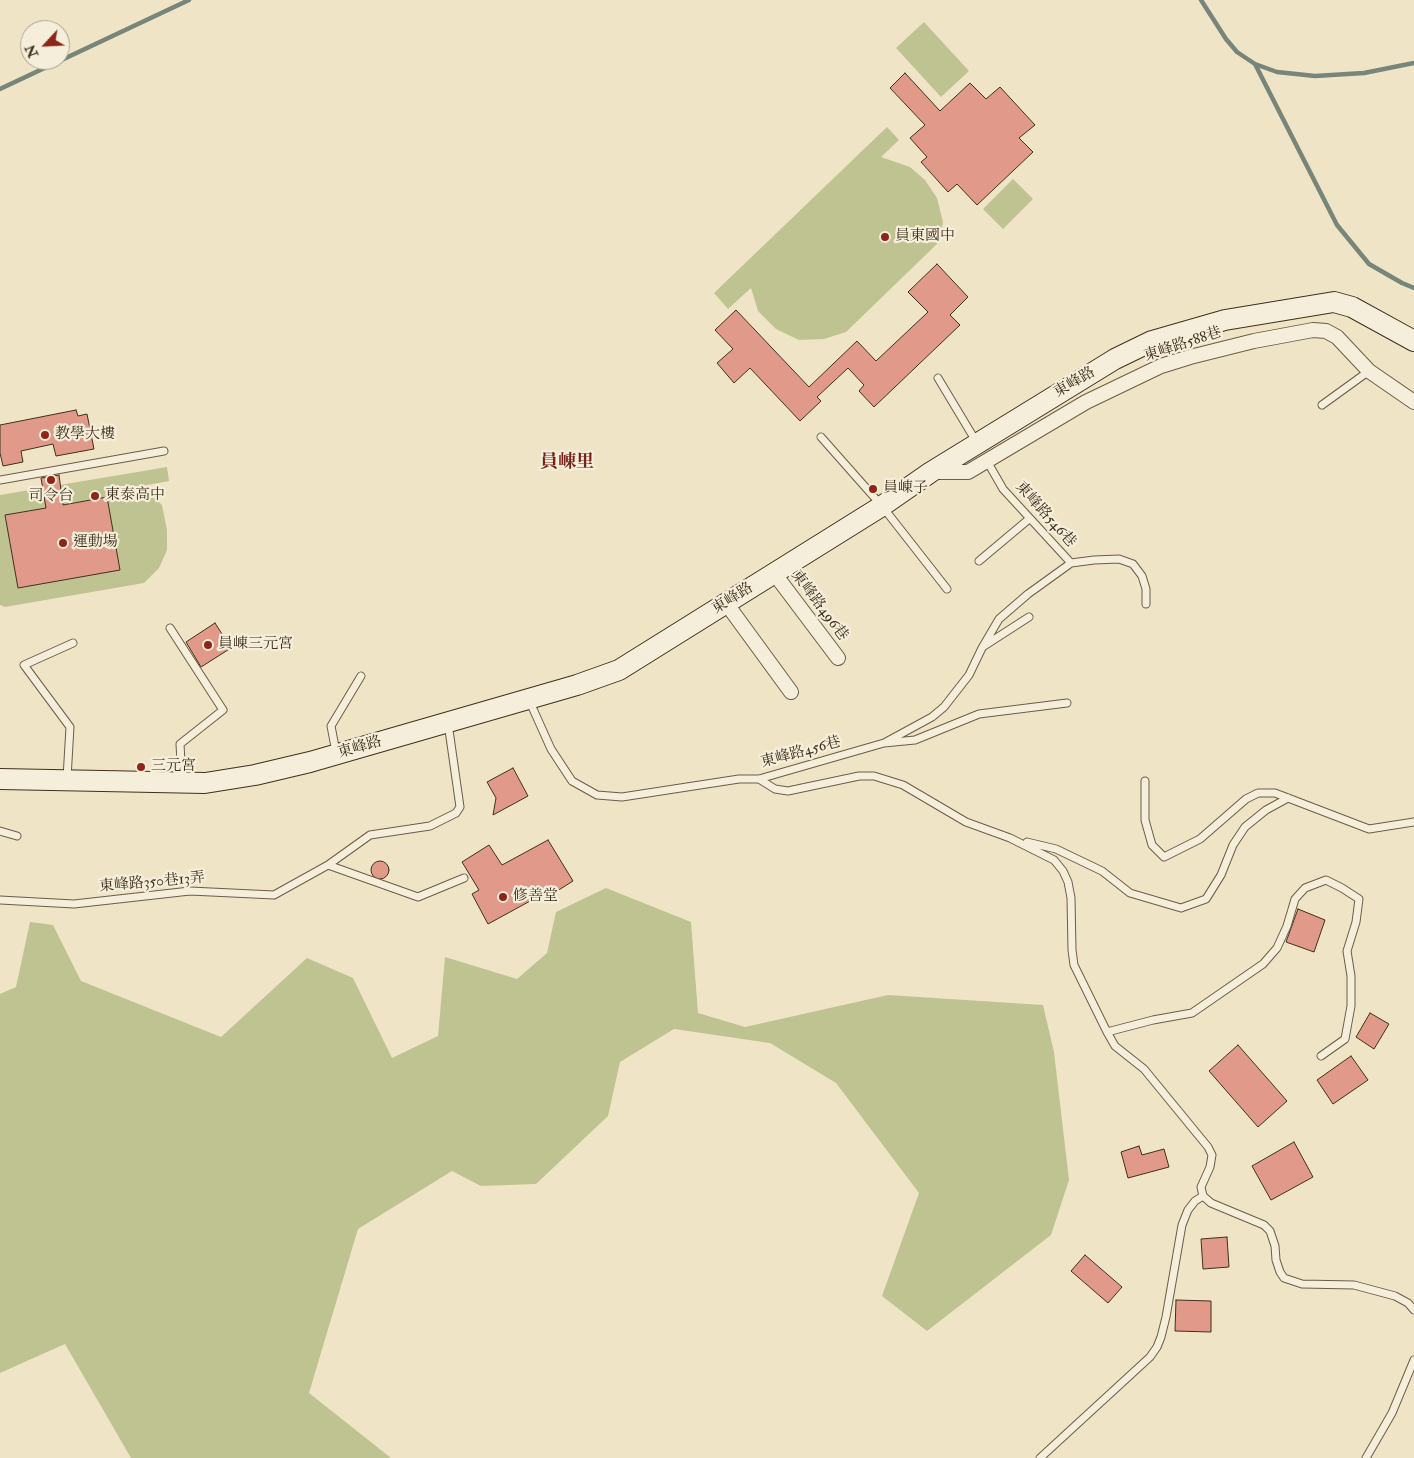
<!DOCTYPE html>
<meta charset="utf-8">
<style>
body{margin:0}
#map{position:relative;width:1414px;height:1458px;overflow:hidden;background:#efe5c6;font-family:"IM FELL Double Pica",serif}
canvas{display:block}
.north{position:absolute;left:20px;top:20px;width:50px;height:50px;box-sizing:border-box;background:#f5eeda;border:1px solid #aca28e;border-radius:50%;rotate:245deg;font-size:14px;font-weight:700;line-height:20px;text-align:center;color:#3f301c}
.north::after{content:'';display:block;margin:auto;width:18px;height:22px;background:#8f2418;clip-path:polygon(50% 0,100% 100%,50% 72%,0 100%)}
</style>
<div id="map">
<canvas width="1414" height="1458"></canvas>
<div class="north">N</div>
</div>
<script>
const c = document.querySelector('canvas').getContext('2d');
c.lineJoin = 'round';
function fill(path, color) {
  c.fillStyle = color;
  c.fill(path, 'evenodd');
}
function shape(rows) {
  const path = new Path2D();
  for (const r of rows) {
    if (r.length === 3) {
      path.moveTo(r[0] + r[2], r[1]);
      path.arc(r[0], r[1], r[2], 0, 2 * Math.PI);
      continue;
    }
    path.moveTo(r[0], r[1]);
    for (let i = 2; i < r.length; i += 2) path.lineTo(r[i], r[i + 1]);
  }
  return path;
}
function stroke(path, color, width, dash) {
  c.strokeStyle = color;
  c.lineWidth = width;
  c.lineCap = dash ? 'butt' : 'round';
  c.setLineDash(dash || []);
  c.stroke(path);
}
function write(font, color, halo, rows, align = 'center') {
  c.font = font + ' "IM FELL Double Pica","Noto Serif TC",serif';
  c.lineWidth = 4.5;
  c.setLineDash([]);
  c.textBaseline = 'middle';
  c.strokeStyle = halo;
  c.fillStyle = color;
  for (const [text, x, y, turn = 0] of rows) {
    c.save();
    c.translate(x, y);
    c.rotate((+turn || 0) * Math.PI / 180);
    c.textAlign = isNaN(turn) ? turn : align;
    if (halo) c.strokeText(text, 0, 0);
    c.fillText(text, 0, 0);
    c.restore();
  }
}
fill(shape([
 [924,22,969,71,941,97,896,48],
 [887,127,899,140,881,157,910,167,925,180,937,198,943,222,939,242,846,332,824,339,799,340,776,329,758,311,751,288,728,309,714,293],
 [1013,179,1033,199,1003,229,983,209],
 [167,467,169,481,142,486,162,505,167,530,167,550,159,568,144,583,5,607,0,605,0,495],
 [107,497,120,570,18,588,5,515],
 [606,888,691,922,698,1013,745,1027,888,995,1043,1005,1054,1052,1069,1180,1051,1235,927,1331,882,1296,919,1193,836,1083,770,1043,674,1029,620,1062,608,1116,536,1184,481,1186,452,1171,358,1229,309,1393,391,1458,131,1458,65,1344,0,1373,0,994,16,987,30,922,53,925,81,981,221,1037,307,958,353,978,392,1058,438,1036,445,957,517,979,547,953,556,912]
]), '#bfc391');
stroke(shape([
 [1201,0,1226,39,1237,52,1255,64,1277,72,1315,76,1364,73,1414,63],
 [1255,64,1337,225,1369,264,1402,283,1414,288],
 [0,89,189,0]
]), '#77857b', 4.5);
const building = shape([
 [905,73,940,111,970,83,986,99,1000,87,1035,125,1019,138,1033,152,977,205,957,184,948,192,921,162,927,157,910,138,925,125,890,88,905,73],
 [937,264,968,297,950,315,960,325,874,407,859,391,864,385,848,368,817,397,821,401,800,421,750,368,734,383,717,363,733,349,715,330,736,310,809,387,857,341,876,361,928,312,908,292,937,264],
 [76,410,78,416,87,414,94,449,56,456,53,444,21,451,23,462,3,466,0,453,0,425,76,410],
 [59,475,63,505,107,497,120,570,18,588,5,515,46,508,41,478,59,475],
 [215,623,231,648,201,667,186,642,215,623],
 [513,768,528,796,493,815,496,798,487,782,513,768],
 [548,840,573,881,546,898,543,894,488,924,472,894,479,890,462,862,489,845,502,865,548,840],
 [380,870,9],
 [1298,909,1325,920,1314,952,1286,942,1298,909],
 [1370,1013,1389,1024,1374,1049,1356,1037,1370,1013],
 [1238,1045,1287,1101,1258,1127,1209,1071,1238,1045],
 [1351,1056,1368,1080,1333,1104,1317,1080,1351,1056],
 [1294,1142,1313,1177,1271,1200,1252,1166,1294,1142],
 [1139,1146,1142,1155,1164,1149,1169,1167,1128,1178,1121,1152,1139,1146],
 [1227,1237,1229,1267,1203,1269,1201,1239,1227,1237],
 [1085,1255,1122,1287,1108,1303,1071,1271,1085,1255],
 [1176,1300,1211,1301,1211,1332,1175,1331,1176,1300]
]);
fill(building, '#e19a8a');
stroke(building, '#3f301c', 1);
const service = shape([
 [938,378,977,443],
 [1322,405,1369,371],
 [821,437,882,506,947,589],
 [987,461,1003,489,1071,563],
 [0,480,164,451],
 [979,561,1029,519],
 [170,628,223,710,180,744,182,780],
 [984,646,1029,617],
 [529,700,551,749,572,781,597,795,622,797,739,779,759,779,884,743,915,740,979,714,1067,703],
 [448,723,460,807,456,813,430,826,370,835,328,865,418,897,464,878],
 [886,742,932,717,944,707,969,675,982,648,999,619,1028,594,1071,563,1094,560,1119,559,1133,564,1142,576,1146,589,1146,604],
 [336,752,331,726,361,676],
 [67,778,70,727,24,665,73,643],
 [759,779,775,789,788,791,859,776,874,776,903,785,966,822,1010,838,1054,860,1063,871,1068,882,1071,898,1072,950,1074,965,1107,1032,1115,1046,1144,1069,1208,1147,1212,1155,1210,1167,1201,1187,1203,1196,1211,1203,1264,1225,1270,1231,1275,1246,1276,1260,1280,1272,1284,1278,1302,1284,1354,1285,1395,1296,1408,1303,1414,1310],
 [1145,781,1145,820,1152,845,1164,857,1200,839,1246,799,1258,793,1275,793,1369,829,1414,822],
 [0,831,17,836],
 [1027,842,1056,849,1102,871,1130,893,1181,908,1206,899,1221,875,1233,845,1245,827,1266,810,1288,798],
 [0,900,74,904,190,891,274,895,328,865],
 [1107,1032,1153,1020,1192,1013,1263,964,1277,948,1287,926,1295,899,1305,888,1326,880,1342,888,1359,899,1356,922,1347,951,1351,976,1351,1006,1345,1039,1321,1056],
 [1040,1458,1150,1357,1157,1347,1161,1337,1166,1317,1182,1225,1188,1210,1195,1201,1203,1196],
 [1366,1458,1392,1413,1414,1360]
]);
const minor = shape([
 [931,472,968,472,1086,402,1161,366,1190,357,1254,341,1313,330,1326,331,1337,337,1369,371,1414,402],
 [774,573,838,658],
 [726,603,791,692]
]);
const secondary = shape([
 [0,779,205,783,255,775,310,762,577,685,619,670,882,506,931,472,1115,359,1152,341,1225,320,1334,302,1352,307,1414,341]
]);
stroke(service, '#6b5d46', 9);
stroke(minor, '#6b5d46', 16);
stroke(secondary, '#3f301c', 22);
stroke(service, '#f5eeda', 7);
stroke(minor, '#f5eeda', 14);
stroke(secondary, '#f5eeda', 20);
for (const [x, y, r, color] of [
 [885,237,5,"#8f2418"],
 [45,435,5,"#8f2418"],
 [51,480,5,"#8f2418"],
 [873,489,5,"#8f2418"],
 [95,496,5,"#8f2418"],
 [63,543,5,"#8f2418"],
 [208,645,5,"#8f2418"],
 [141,767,5,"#8f2418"],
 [503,897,5,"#8f2418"]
]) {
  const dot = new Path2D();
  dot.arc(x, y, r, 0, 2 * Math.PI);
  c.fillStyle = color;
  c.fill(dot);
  stroke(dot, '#f5eeda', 2);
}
write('15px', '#3f301c', '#f5eeda', [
 ["員東國中",895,237],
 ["教學大樓",55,435],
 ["員崠子",883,489],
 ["東泰高中",105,496],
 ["司令台",51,497,"center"],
 ["運動場",73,543],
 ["員崠三元宮",218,645],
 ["三元宮",151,767],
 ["修善堂",513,897]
], 'left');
write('15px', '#3f301c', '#f5eeda', [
 ["東峰路588巷",1183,345,-18],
 ["東峰路",1075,383,-31],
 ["東峰路546巷",1045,515,48],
 ["東峰路",733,599,-32],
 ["東峰路496巷",819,606,53],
 ["東峰路",360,748,-16],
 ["東峰路456巷",801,753,-15],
 ["東峰路350巷13弄",152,883,-5]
]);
write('bold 18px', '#7a1f14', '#f5eeda', [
 ["員崠里",567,463]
]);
</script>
